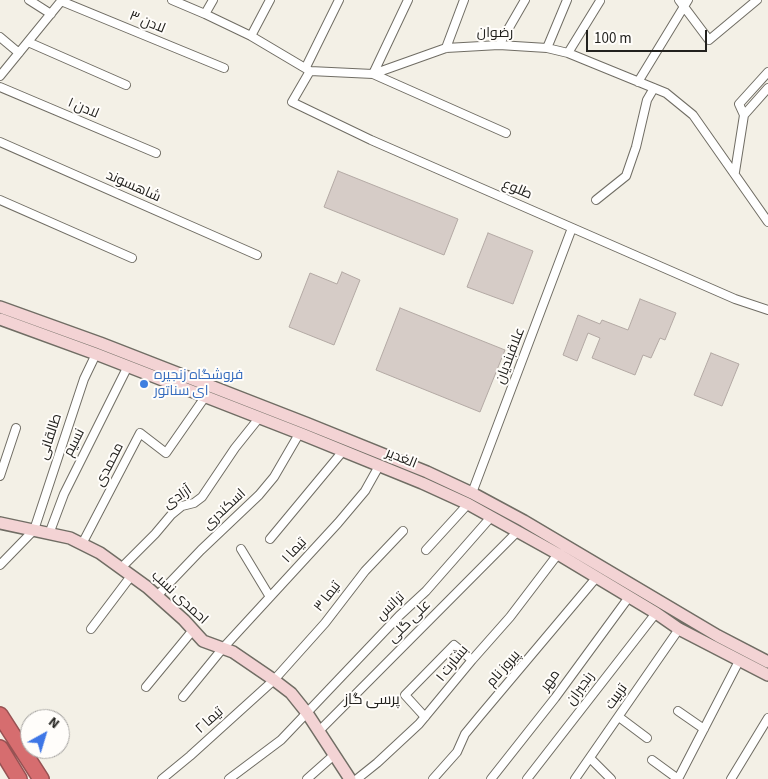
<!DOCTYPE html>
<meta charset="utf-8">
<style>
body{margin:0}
#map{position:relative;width:768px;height:779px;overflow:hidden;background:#f3f0e6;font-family:"Source Sans 3",sans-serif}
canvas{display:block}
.north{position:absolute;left:20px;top:709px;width:50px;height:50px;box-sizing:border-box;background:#fffdfa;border:1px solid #a7a5a2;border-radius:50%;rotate:39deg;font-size:14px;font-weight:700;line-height:20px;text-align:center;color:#22211e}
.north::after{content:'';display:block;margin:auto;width:18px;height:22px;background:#3e76e6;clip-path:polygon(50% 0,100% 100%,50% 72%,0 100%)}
.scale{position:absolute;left:586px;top:30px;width:121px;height:22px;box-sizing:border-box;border:2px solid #22211e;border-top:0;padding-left:6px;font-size:15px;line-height:18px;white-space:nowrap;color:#22211e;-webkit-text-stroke:4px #fffdfa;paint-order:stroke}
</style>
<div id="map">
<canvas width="768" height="779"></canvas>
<div class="north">N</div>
<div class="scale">100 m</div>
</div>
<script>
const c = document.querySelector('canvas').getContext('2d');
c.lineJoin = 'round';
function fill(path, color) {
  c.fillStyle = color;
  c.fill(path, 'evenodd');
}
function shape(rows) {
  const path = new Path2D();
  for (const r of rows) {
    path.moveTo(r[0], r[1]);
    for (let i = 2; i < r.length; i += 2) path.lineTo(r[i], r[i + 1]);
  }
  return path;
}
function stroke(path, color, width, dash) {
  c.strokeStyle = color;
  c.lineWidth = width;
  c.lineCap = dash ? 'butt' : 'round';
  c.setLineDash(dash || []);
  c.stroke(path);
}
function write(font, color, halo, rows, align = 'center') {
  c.font = font + ' "Source Sans 3",Cairo,sans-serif';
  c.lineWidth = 4;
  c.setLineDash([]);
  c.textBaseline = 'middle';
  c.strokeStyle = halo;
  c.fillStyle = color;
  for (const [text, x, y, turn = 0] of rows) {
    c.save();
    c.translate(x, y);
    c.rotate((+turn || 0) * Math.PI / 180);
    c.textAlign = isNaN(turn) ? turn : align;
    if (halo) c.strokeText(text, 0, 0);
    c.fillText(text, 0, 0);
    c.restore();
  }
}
const building = shape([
 [338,171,458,219,444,255,324,207,338,171],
 [488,233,533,251,513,304,467,287,488,233],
 [342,272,360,280,334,345,289,327,310,273,337,284,342,272],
 [640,299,676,313,665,340,660,338,651,358,643,355,635,375,592,358,600,338,588,333,577,361,563,355,578,315,600,324,602,320,628,330,640,299],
 [400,308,505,350,480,412,376,370,400,308],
 [711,353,739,364,722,406,694,395,711,353]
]);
fill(building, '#d6ccc7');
stroke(building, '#b3a9a4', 1);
const street = shape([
 [29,0,51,14],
 [172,0,205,14,251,36,310,71,373,74,446,48,499,45,547,48,568,53,666,93,693,115,768,222],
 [408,0,373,74,506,133],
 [679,0,709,40,757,0],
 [61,1,224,68],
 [205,14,213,0],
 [251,36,270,0],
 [0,37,19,53],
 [28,42,126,85],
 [499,45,525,0],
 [446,48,464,0],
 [547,48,567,0],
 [568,53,600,1],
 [306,67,339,0],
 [310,71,292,102,371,140,735,299,768,310],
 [0,76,62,0],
 [638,82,688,0],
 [0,87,156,153],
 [744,115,768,88],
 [0,142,257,255],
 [735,172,744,115,739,104,768,72],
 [0,200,132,258],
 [596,200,626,176,636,147,647,100,654,88],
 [0,476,16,428],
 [472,493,572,228],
 [49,534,64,494,128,366],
 [270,539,343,451],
 [82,544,140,433,166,453,205,397],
 [241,549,270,597],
 [426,550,468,504],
 [0,565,34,530,84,379,96,354],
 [121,568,155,534,171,515,182,506,194,503,202,497,235,448,259,418],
 [157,596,201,550,259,495,274,477,299,434],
 [91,629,131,576],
 [146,687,193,630],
 [183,697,223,648,338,523,365,491,379,466],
 [678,711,704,729],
 [425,717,405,695,454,645,472,660],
 [619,717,647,738],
 [319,731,518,531],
 [590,758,611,779],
 [652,760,678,779,739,661],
 [162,779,190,756,274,680,325,623,365,571,403,531],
 [229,779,281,740,399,616,426,591,491,517],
 [307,779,334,755],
 [357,779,377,763,419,724,472,660,510,617,558,554],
 [433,779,457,752,465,734,479,717,596,578],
 [491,779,555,698,629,597],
 [527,779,656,613],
 [575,779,679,629],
 [731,779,768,718]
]);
const secondary = shape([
 [0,307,100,343,308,424,427,472,472,493,524,521,718,636,768,662],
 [0,319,96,354,304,435,422,483,468,504,558,554,656,613,679,629,768,675],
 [0,523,70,538,100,553,147,587,184,620,203,641,233,652,274,680,291,693,307,713,350,779]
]);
const highway = shape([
 [0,715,41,779],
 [0,748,19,779]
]);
stroke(street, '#706d64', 10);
stroke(secondary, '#706d64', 14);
stroke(highway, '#975253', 18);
stroke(street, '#fff', 8);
stroke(secondary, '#f3d3d4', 11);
stroke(highway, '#d66d6f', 15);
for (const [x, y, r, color] of [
 [144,384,5,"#3f7fe0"]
]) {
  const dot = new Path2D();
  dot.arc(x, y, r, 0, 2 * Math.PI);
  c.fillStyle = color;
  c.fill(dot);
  stroke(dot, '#fffdfa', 2);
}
write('14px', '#22211e', '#fffdfa', [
 ["لادن ۳",147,23,22],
 ["رضوان",495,34],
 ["لادن ۱",83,109,23],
 ["شاهسوند",133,187,24],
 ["طلوع",517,190,24],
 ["علاقبندیان",511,356,-69],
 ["طالقانی",51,437,-72],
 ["نسیم",75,443,-63],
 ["الغدیر",401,459,22],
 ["محمدی",110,465,-63],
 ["آزادی",178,498,-34],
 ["اسکندری",225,510,-43],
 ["تیما ۱",295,551,-47],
 ["تیما ۳",328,597,-52],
 ["احمدی نسب",179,598,43],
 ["ترانس",391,607,-44],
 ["علی گلی",410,622,-45],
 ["بشارت ۱",453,664,-51],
 ["پیروز نام",504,669,-49],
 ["مهر",551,681,-54],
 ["رنجبران",581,689,-54],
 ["تربیت",617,697,-55],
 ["تیما ۲",210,721,-42]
]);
write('14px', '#366cbe', '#fffdfa', [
 ["فروشگاه زنجیره",154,376],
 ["ای سناتور",154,392]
], 'left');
write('15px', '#22211e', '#fffdfa', [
 ["پرسی گاز",372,701]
]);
</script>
